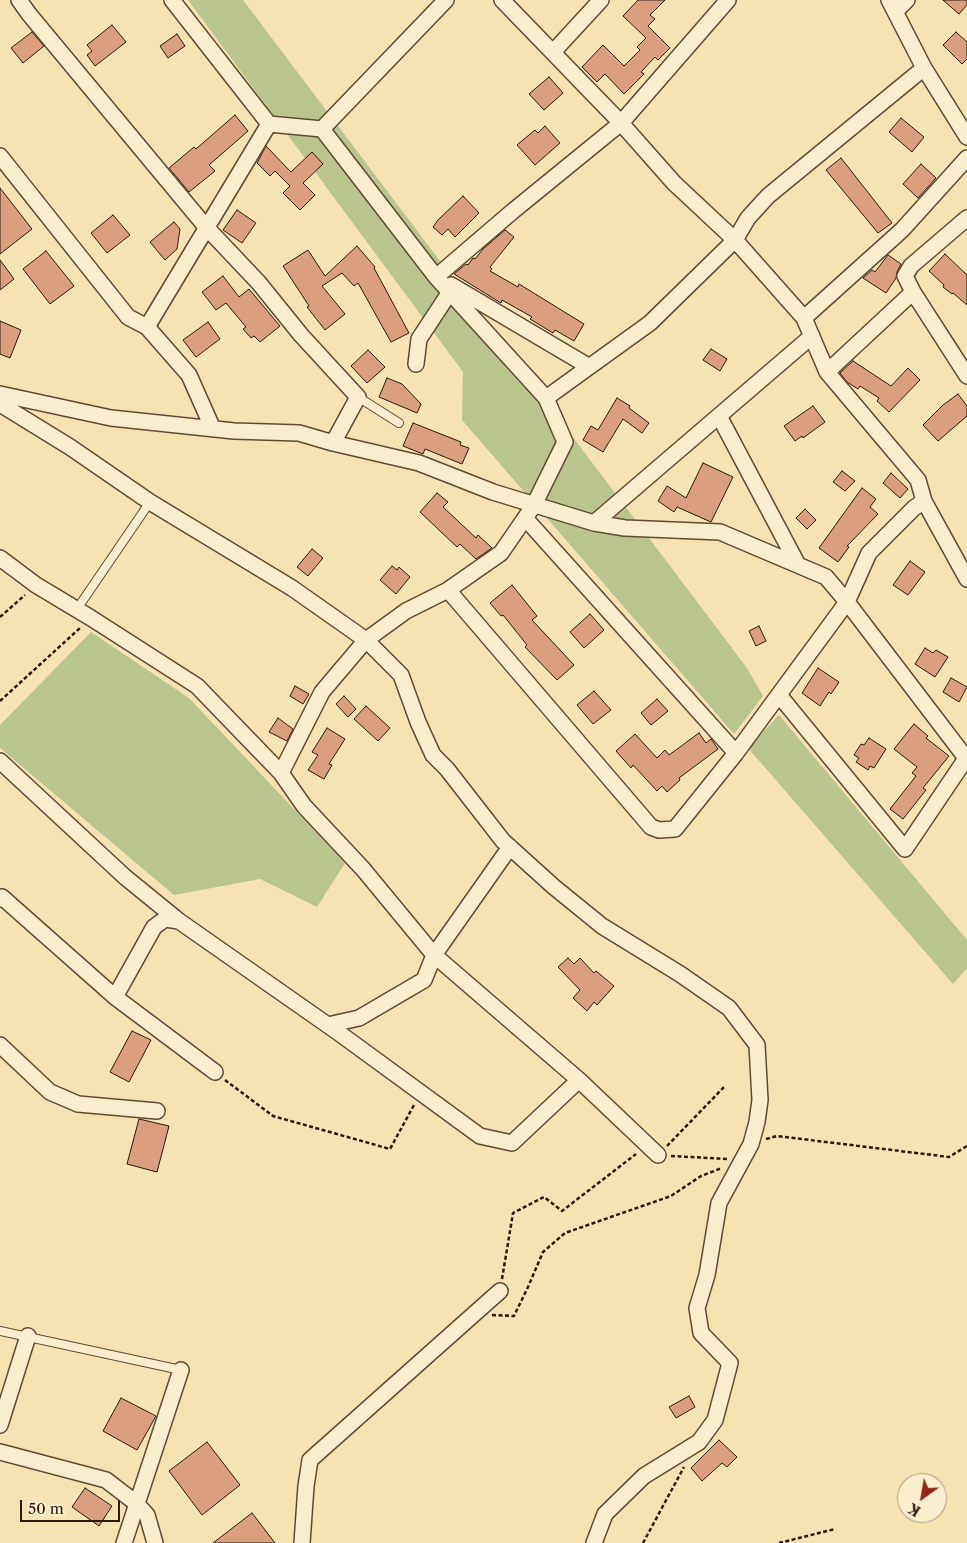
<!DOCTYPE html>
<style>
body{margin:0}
#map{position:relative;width:967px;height:1543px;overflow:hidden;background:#f5e3b1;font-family:"Libre Caslon Text",serif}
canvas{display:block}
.north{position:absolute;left:897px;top:1473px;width:50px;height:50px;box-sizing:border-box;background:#f8edcc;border:1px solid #a79880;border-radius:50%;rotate:212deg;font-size:14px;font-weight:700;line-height:20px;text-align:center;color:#2d180e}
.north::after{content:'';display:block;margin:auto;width:18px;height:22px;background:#8f2418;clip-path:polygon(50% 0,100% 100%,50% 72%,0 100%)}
.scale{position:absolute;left:20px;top:1500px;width:100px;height:22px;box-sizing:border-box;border:2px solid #2d180e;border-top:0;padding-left:6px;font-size:15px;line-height:18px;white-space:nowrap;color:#2d180e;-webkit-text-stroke:4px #f8edcc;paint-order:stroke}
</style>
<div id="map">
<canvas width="967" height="1543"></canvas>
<div class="north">K</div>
<div class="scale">50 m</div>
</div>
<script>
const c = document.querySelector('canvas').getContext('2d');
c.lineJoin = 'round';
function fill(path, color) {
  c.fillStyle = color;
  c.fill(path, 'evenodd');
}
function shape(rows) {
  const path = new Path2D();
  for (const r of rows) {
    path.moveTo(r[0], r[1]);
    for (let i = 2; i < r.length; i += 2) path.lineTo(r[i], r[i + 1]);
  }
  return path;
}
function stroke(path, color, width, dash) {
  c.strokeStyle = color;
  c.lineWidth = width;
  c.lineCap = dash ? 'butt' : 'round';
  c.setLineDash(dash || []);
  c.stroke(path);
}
fill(shape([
 [188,0,243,0,747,668,763,696,734,734,462,420,463,372],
 [91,632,189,698,345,863,317,907,260,879,174,895,0,748,0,725],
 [779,715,967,940,967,968,953,984,748,748]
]), '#bac48d');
const building = shape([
 [638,0,665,0,650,15,655,19,648,26,670,48,658,60,655,57,641,72,644,74,624,94,605,74,597,82,582,67,603,45,624,66,640,50,637,47,646,38,623,16,638,0],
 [943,0,967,0,967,5,959,14,943,0],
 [112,25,126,42,95,66,87,55,92,51,87,45,112,25],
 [32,32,44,46,23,63,11,48,32,32],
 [956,32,967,42,967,59,962,64,943,45,956,32],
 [177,34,185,46,168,58,160,46,177,34],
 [549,77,563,93,544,110,529,94,549,77],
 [235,115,248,131,209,165,215,171,189,192,169,168,194,147,196,149,235,115],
 [901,118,924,137,912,152,889,132,901,118],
 [545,126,560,143,535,165,517,145,535,130,538,133,545,126],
 [266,146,291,172,312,152,323,164,303,183,315,195,300,210,283,193,290,186,275,171,270,176,257,163,266,146],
 [841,158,892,223,878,233,826,170,841,158],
 [921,164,936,178,918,198,903,184,921,164],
 [0,188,32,229,0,254,0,188],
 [463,196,479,213,455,237,448,229,442,235,433,227,438,220,463,196],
 [237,210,256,223,242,243,223,230,237,210],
 [113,215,130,235,107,253,91,233,113,215],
 [174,222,180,229,177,249,165,260,150,242,174,222],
 [505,230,514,237,490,267,492,269,490,271,518,287,519,284,584,324,574,341,555,330,553,333,530,319,532,317,502,300,501,303,454,274,466,264,468,265,473,258,475,259,483,249,505,230],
 [357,246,375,267,374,268,409,333,391,342,358,283,354,286,342,273,322,286,345,314,325,330,307,307,309,306,283,266,308,250,325,276,357,246],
 [46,251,74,286,50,304,23,269,46,251],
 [945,254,967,275,967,305,953,293,952,294,943,287,944,285,929,271,945,254],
 [888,255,901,264,897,272,896,278,886,293,863,278,872,270,875,272,888,255],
 [0,260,14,279,0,290,0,260],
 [223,276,239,297,249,289,280,326,260,342,254,336,251,338,243,329,246,327,226,303,216,310,202,292,223,276],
 [0,321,21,330,10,358,0,354,0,321],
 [208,322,220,339,196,357,183,340,208,322],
 [711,349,727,359,720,371,703,360,711,349],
 [368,350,385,367,367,383,351,366,368,350],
 [853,361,891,386,908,368,920,380,889,412,877,401,879,398,860,386,858,389,847,382,840,373,853,361],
 [387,378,402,384,421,404,417,413,379,397,387,378],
 [958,394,967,406,967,416,938,441,923,425,943,405,958,394],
 [617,398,630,406,629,408,649,423,642,433,623,419,603,452,583,440,591,426,598,430,617,398],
 [813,406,825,422,803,438,802,436,795,441,784,426,813,406],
 [413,423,461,442,460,445,469,448,462,464,425,449,423,454,403,446,413,423],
 [703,463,733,477,711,522,677,507,674,512,658,501,667,486,686,498,703,463],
 [842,471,855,481,845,491,833,482,842,471],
 [891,473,908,489,900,498,883,483,891,473],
 [862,488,876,499,870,507,878,514,847,546,849,547,838,562,819,548,862,488],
 [437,493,448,502,443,507,476,538,478,535,492,548,476,559,460,544,457,547,420,512,437,493],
 [805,509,816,520,807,529,796,518,805,509],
 [312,549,323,558,308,576,297,567,312,549],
 [910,561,925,572,908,595,893,585,910,561],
 [392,566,397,570,399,567,410,577,396,594,380,580,392,566],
 [512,585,537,616,532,620,574,665,557,680,525,647,527,645,503,615,501,616,490,603,512,585],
 [590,614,604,630,584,648,570,632,590,614],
 [759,626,766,641,756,646,749,631,759,626],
 [925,648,933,653,936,650,948,657,935,677,915,664,925,648],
 [818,668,839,682,831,694,829,692,820,706,802,693,818,668],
 [951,678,967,687,959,702,943,692,951,678],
 [295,686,309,694,303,704,290,696,295,686],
 [594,691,611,710,593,724,577,705,594,691],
 [344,696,356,709,348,717,336,704,344,696],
 [657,699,668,711,651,725,641,713,657,699],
 [366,706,390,728,378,741,354,719,366,706],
 [278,718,293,729,287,741,269,732,278,718],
 [914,724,928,736,926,738,949,756,923,788,926,790,903,819,890,809,916,776,912,773,917,767,894,749,914,724],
 [327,728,345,739,329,764,332,765,324,779,308,770,318,755,312,752,327,728],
 [699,733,706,743,711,739,718,749,679,778,680,780,667,792,662,786,657,791,633,765,631,768,616,751,635,734,657,758,665,750,669,755,699,733],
 [869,738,886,749,874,768,870,766,868,770,856,762,859,758,854,755,861,744,864,745,869,738],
 [568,958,574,964,580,958,594,973,596,971,614,986,597,1005,594,1002,587,1011,573,998,580,990,558,967,568,958],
 [132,1031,151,1040,129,1082,110,1072,132,1031],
 [139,1119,169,1126,157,1172,127,1164,139,1119],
 [689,1396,695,1407,676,1418,669,1407,689,1396],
 [121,1398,156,1416,137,1450,103,1431,121,1398],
 [719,1440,737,1457,727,1467,722,1463,702,1481,691,1468,719,1440],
 [207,1442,240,1485,202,1515,169,1471,207,1442],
 [85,1488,112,1506,99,1526,72,1507,85,1488],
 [252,1513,275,1543,213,1543,252,1513]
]);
fill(building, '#db9f7d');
stroke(building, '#2d180e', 1);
const service = shape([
 [358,397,399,423],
 [77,609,150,502],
 [0,1331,181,1370]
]);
const minor = shape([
 [19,0,29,14,206,227,259,283,301,335,358,397,333,443],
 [172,0,269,124,322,129,436,277,546,398,565,442,534,505,501,553,448,590,406,611,366,640,322,692,281,773],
 [502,0,621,123,674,183,735,240,804,318,827,372,918,480,924,501,967,579],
 [889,0,924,68,967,137],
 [896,11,907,0],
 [554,51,601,0],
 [322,129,446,0],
 [0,156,128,317,147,327,189,375,213,429],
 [436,277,513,211,621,123,728,0],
 [451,285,588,366],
 [913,292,967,376],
 [804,318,902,230,967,158],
 [147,327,269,124],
 [416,364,419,339,450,292],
 [827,372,913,292,905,276,911,266,967,218],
 [0,394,111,418,234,431,299,433,333,443,419,463,493,492,594,523,625,528,720,532,826,577,847,602,966,758],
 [546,398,650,323,735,240,748,218,768,196,924,68],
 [0,404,70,447,150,502,292,588,366,640,401,675,418,722,433,755,447,769,503,841,554,887,602,926,680,974,729,1008,757,1045,760,1100,757,1122,751,1144,719,1203,707,1275,697,1308,701,1333,730,1363,715,1420,699,1442,644,1476,605,1514,594,1543],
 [719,416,798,565],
 [525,518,736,753],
 [594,523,812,336],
 [0,558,36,585,91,618,197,686,281,773,304,806,363,869,434,955,579,1080,658,1155],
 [448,590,651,827,659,830,675,829,736,753,847,602,869,553,914,508,924,501],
 [779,695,905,849,967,757],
 [0,761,125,877,179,921,339,1033,480,1136,512,1143,579,1080],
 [0,899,2,897,115,997,215,1072],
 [115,997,154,927,165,919,179,921],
 [328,1025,359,1018,424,980,434,955,510,847],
 [0,1045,50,1092,78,1104,157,1111],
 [0,1425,28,1336],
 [0,1452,106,1480,136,1503,147,1515,155,1543],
 [124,1543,181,1370],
 [302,1543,306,1486,310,1460,500,1291]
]);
stroke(service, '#5f4b37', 10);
stroke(minor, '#5f4b37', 18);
stroke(shape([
 [0,617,25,595],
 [0,701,80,628],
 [225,1080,273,1116,390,1149,414,1105],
 [766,1139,777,1136,949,1157,967,1146],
 [667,1146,725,1086],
 [671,1156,728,1159],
 [502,1279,513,1213,544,1197,562,1211,636,1154],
 [492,1315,514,1316,528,1287,543,1252,565,1233,671,1196,701,1176,722,1168],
 [643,1543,684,1467],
 [779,1543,835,1529]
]), '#2d180e', 2.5, [4, 2.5]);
stroke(service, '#f8edcc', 8);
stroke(minor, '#f8edcc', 15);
</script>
